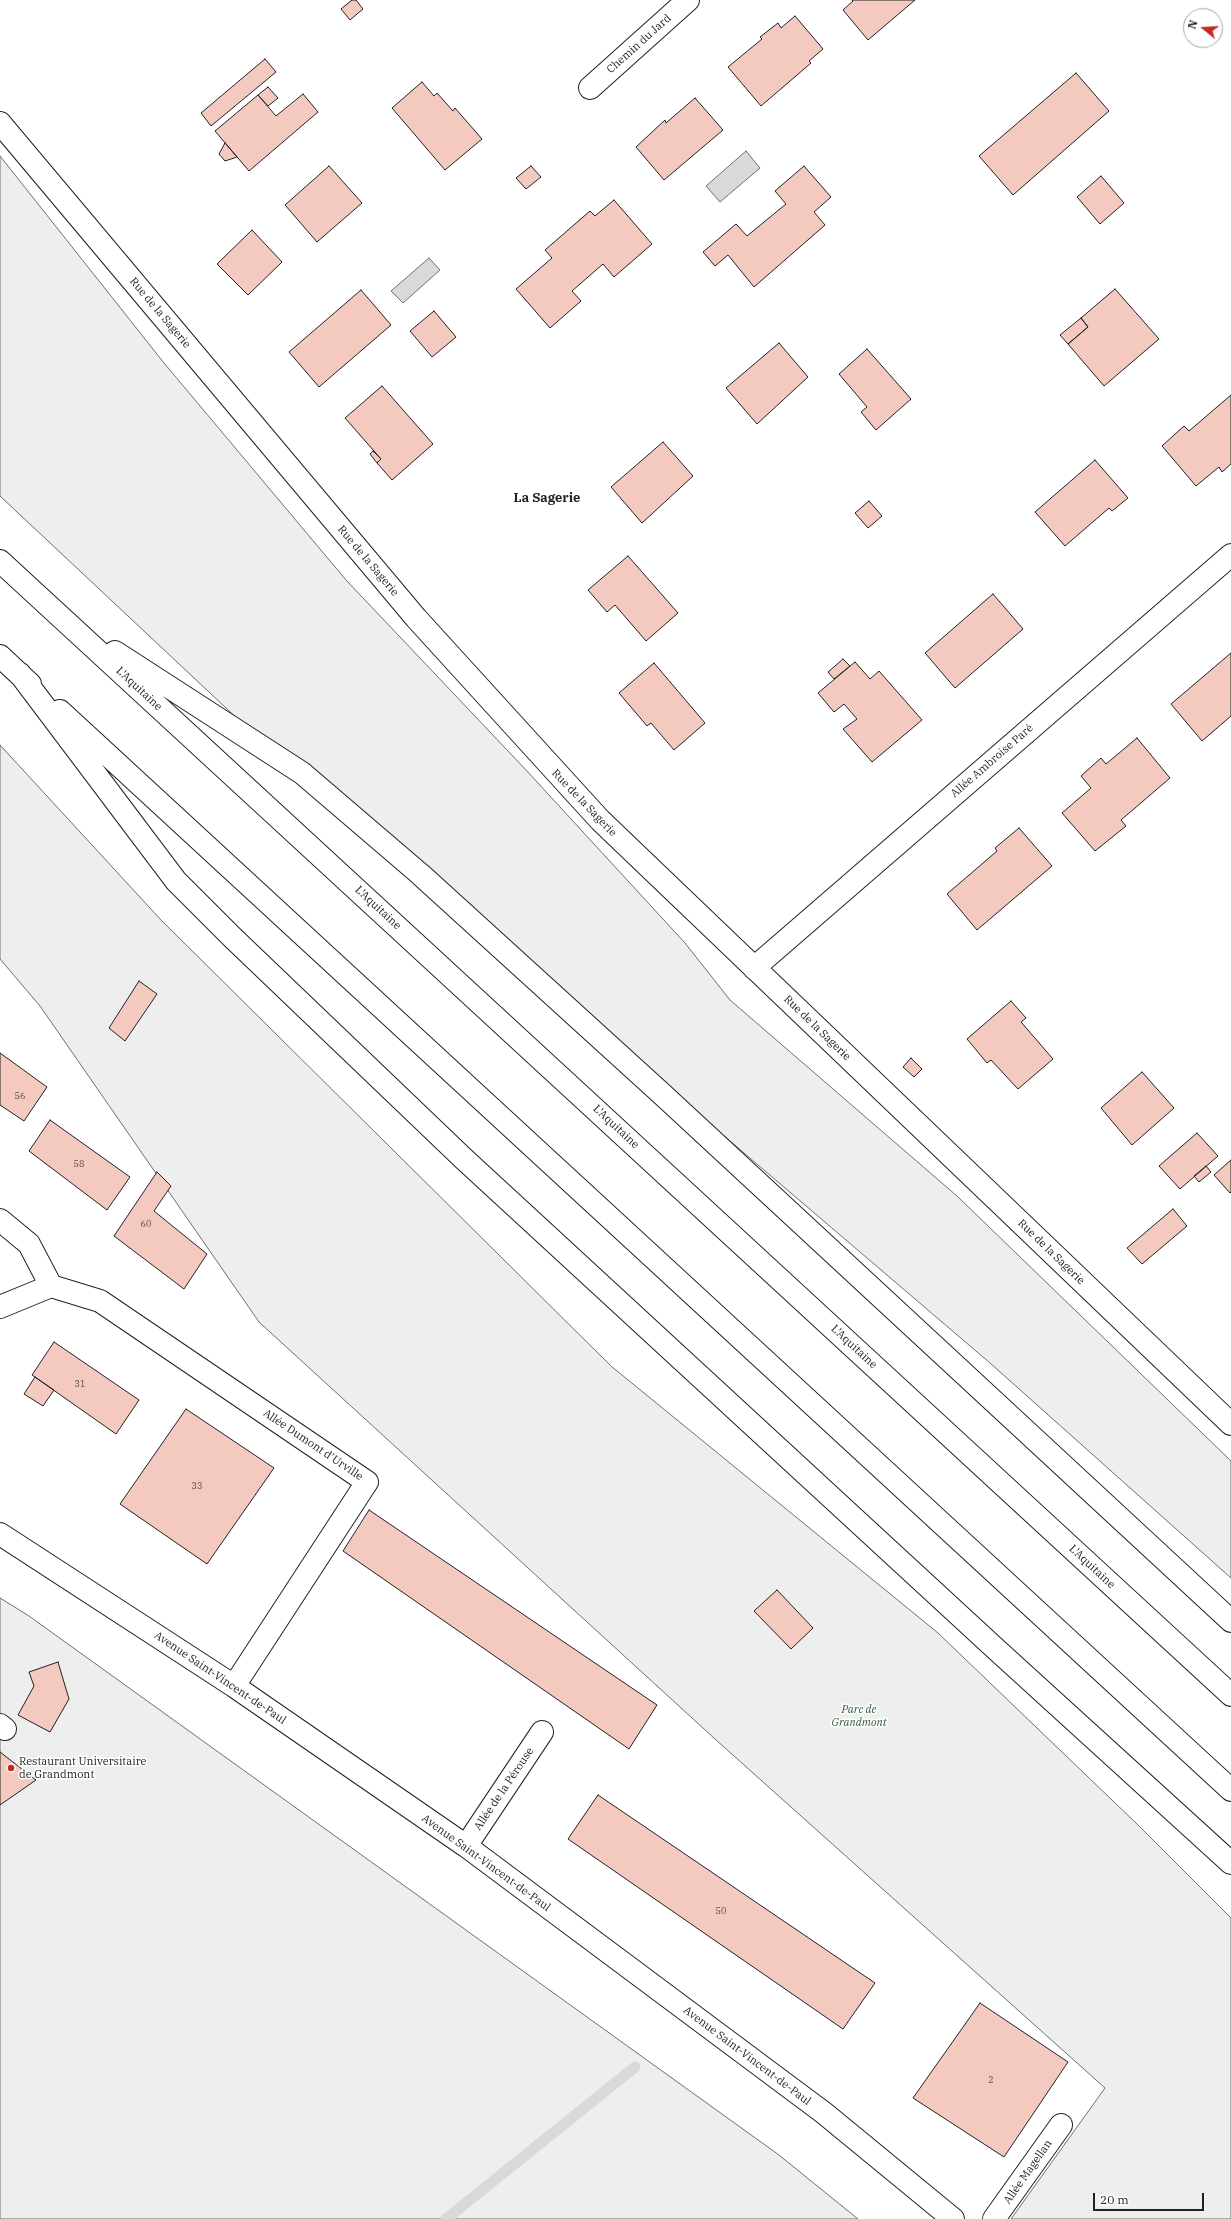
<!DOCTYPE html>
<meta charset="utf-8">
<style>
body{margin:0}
#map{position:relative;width:1231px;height:2219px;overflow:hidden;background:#fff;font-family:"IBM Plex Serif",serif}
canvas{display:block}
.north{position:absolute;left:1183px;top:8px;width:40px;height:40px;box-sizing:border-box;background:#fff;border:1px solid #a7a7a7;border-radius:50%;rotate:288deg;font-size:11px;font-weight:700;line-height:16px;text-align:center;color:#222}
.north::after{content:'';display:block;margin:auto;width:14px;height:18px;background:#c62828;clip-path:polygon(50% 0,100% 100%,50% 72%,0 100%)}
.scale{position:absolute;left:1093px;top:2193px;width:111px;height:18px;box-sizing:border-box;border:2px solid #222;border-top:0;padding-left:5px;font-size:12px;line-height:14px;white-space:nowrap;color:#222;-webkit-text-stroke:3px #fff;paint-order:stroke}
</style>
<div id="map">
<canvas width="1231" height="2219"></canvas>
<div class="north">N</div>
<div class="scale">20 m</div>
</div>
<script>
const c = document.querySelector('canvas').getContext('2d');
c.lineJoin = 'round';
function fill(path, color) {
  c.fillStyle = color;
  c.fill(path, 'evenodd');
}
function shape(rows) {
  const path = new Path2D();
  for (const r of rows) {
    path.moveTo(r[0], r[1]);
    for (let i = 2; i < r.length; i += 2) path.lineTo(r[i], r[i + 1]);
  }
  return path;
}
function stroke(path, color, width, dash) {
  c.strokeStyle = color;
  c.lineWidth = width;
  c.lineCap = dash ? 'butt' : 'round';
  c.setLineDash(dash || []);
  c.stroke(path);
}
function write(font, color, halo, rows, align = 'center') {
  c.font = font + ' "IBM Plex Serif",serif';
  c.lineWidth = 3;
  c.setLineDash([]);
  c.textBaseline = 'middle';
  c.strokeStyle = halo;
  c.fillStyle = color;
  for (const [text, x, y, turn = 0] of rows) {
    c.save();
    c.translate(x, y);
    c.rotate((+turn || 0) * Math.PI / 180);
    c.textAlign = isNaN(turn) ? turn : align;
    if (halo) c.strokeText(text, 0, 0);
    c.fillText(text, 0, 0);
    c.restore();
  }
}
const green = shape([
 [0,156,164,363,346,580,526,770,685,943,730,1000,957,1196,1231,1461,1231,1578,990,1363,258,738,0,496,0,156],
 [0,745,161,920,611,1366,938,1633,1137,1824,1231,1918,1231,2219,1011,2219,1105,2088,715,1739,259,1322,40,1006,0,959,0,745],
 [0,1598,29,1616,779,2155,858,2219,0,2219,0,1598]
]);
fill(green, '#eee');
stroke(green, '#6f6f6f', 1);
const water = shape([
 [746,151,760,168,720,202,706,186,746,151],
 [429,258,440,270,403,303,391,291,429,258]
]);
fill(water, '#d9d9d9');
stroke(water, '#6f6f6f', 1);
stroke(shape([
 [446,2219,635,2067]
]), '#d9d9d9', 11);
const building = shape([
 [352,0,356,0,363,9,350,20,341,9,352,0],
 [852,0,915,0,868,40,843,10,853,1,852,0],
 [795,16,823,49,809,61,811,63,761,106,728,67,762,39,760,37,778,23,781,28,795,16],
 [265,59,276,72,211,126,201,113,265,59],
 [1076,73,1109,111,1013,195,979,156,1076,73],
 [422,82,434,96,437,93,453,111,455,108,482,139,445,170,392,108,422,82],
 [268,87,278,98,268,106,258,95,268,87],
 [303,94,318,112,249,171,215,131,258,95,276,116,303,94],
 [695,98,723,130,664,180,636,147,665,120,666,123,695,98],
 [225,143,237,157,225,161,219,154,225,143],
 [329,166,362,203,317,242,285,205,329,166],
 [531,166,541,177,526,189,516,178,531,166],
 [804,166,831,197,814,212,825,225,754,287,728,255,715,266,703,252,736,224,747,236,786,204,775,191,804,166],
 [1101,176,1124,203,1100,224,1077,197,1101,176],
 [614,200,652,244,614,277,603,264,572,291,581,301,550,328,516,289,552,258,545,250,590,211,595,216,614,200],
 [252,230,282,262,248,295,217,264,252,230],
 [1115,289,1159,339,1104,386,1068,344,1088,327,1081,318,1115,289],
 [361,290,391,325,319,387,289,352,361,290],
 [434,311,456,337,432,357,410,331,434,311],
 [1081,318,1088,327,1068,344,1060,335,1081,318],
 [779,343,808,377,757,424,726,388,779,343],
 [867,349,911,399,876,430,861,412,867,407,839,374,867,349],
 [382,386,433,444,392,480,377,463,381,459,345,418,382,386],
 [1231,395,1231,464,1222,472,1219,467,1196,486,1162,446,1184,426,1189,431,1231,395],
 [663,442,693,476,642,523,611,487,663,442],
 [373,451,381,459,377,463,370,454,373,451],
 [1095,460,1128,498,1112,511,1109,508,1065,546,1035,512,1095,460],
 [869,501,882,516,868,528,855,513,869,501],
 [628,556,678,613,646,641,615,605,607,612,588,590,628,556],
 [993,594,1023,629,955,688,925,653,993,594],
 [1231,653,1231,716,1202,741,1171,704,1231,653],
 [843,659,850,666,834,679,828,672,843,659],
 [855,662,870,679,879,671,922,720,872,762,843,729,857,719,844,704,834,712,818,693,855,662],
 [654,663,705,723,674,750,651,723,647,726,619,693,654,663],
 [1137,738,1170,778,1121,820,1126,826,1095,851,1062,813,1091,788,1081,776,1101,758,1106,764,1137,738],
 [1019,828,1052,866,977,930,947,894,997,851,995,848,1019,828],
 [139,981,157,994,125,1041,109,1028,139,981],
 [1011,1001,1026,1018,1021,1022,1053,1059,1018,1089,991,1060,987,1063,967,1039,1011,1001],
 [0,1053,47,1087,24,1121,0,1105,0,1053],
 [911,1058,922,1069,914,1077,903,1067,911,1058],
 [1142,1072,1174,1108,1132,1145,1101,1108,1142,1072],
 [50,1120,130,1177,107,1210,29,1151,50,1120],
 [1197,1133,1218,1156,1180,1189,1159,1166,1197,1133],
 [1231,1160,1231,1192,1230,1193,1214,1175,1231,1160],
 [1206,1166,1211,1172,1199,1182,1194,1176,1206,1166],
 [157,1172,171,1186,154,1211,207,1254,184,1289,114,1236,157,1172],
 [1173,1209,1187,1226,1142,1264,1127,1248,1173,1209],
 [54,1342,139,1400,116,1434,32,1375,54,1342],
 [35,1377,54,1390,43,1406,24,1394,35,1377],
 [186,1409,274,1468,207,1564,120,1504,186,1409],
 [369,1510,657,1705,629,1749,343,1551,369,1510],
 [777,1590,813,1628,791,1649,754,1611,777,1590],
 [58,1662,69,1699,50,1732,18,1715,34,1686,29,1672,58,1662],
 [0,1752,36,1780,0,1805,0,1752],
 [598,1795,875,1983,843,2029,568,1839,598,1795],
 [980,2003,1068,2062,1004,2157,913,2098,980,2003]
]);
fill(building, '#f3c9c0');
stroke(building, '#222', 1);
const minor = shape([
 [590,88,688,0],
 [0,123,416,618,600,820,1231,1424],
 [754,968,1231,555],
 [0,1220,29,1244,51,1286,100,1301,367,1482,234,1686],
 [0,1307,51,1286],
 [0,1534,234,1686,466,1846,824,2113,953,2219],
 [0,1725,5,1729],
 [466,1846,542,1732],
 [994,2219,1061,2125]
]);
const highway = shape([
 [0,561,1231,1695],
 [115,652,302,773,420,874,663,1095,1231,1621],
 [0,656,30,684],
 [20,674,176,881,232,937,464,1159,998,1651,1231,1863],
 [60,711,1231,1790]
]);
stroke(minor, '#222', 24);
stroke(highway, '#222', 24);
stroke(minor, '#fff', 22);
stroke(highway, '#fff', 22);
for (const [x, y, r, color] of [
 [11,1768,4,"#c62828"]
]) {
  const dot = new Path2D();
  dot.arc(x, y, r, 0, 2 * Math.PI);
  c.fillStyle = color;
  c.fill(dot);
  stroke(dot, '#fff', 1.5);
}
write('9px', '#564c4a', null, [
 ["56",20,1096],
 ["58",79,1164],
 ["60",146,1224],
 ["31",80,1384],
 ["33",197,1486],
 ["50",721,1911],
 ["2",991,2080]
]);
write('11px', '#222', '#fff', [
 ["Chemin du Jard",639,44,-42],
 ["Rue de la Sagerie",160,313,50],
 ["Rue de la Sagerie",368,561,50],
 ["L'Aquitaine",139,689,43],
 ["Allée Ambroise Paré",992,761,-41],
 ["Rue de la Sagerie",584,803,46],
 ["L'Aquitaine",378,908,43],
 ["Rue de la Sagerie",817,1028,44],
 ["L'Aquitaine",616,1127,43],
 ["Rue de la Sagerie",1051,1252,44],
 ["L'Aquitaine",854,1347,43],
 ["Allée Dumont d'Urville",313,1445,34],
 ["L'Aquitaine",1092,1567,43],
 ["Avenue Saint-Vincent-de-Paul",220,1678,34],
 ["Allée de la Pérouse",504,1789,-56],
 ["Avenue Saint-Vincent-de-Paul",486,1863,36],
 ["Avenue Saint-Vincent-de-Paul",747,2056,37],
 ["Allée Magellan",1028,2172,-55]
]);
write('italic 11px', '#2f5e38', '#fff', [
 ["Parc de",859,1710],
 ["Grandmont",859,1723]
]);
write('11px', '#222', '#fff', [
 ["Restaurant Universitaire",19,1762],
 ["de Grandmont",19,1775]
], 'left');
write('bold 13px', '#222', '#fff', [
 ["La Sagerie",547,498]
]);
</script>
